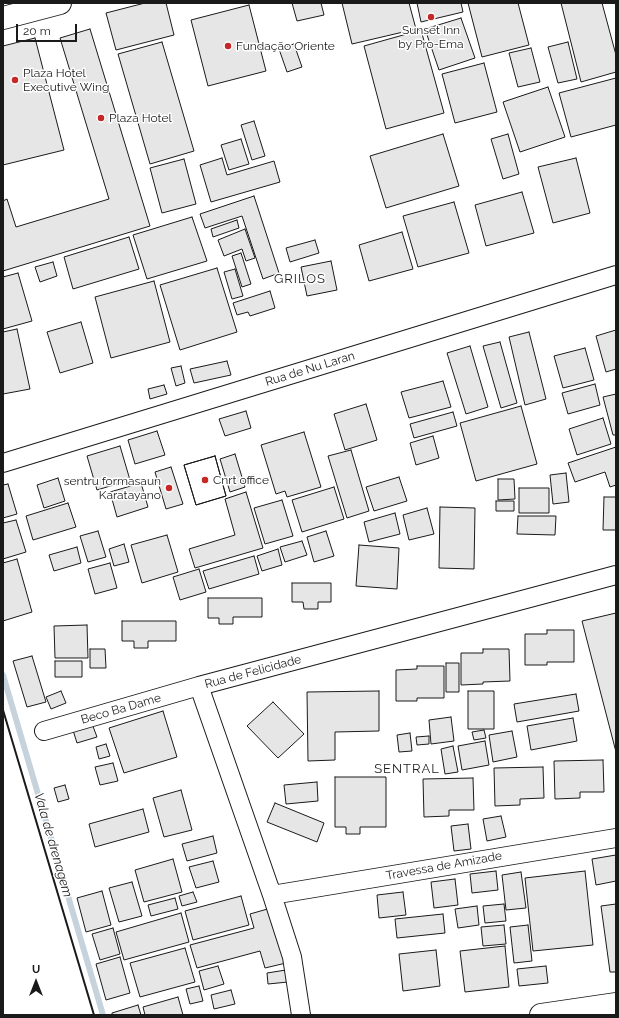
<!DOCTYPE html>
<meta charset="utf-8">
<style>
body{margin:0}
#map{position:relative;width:619px;height:1018px;overflow:hidden;background:#fff;font-family:Raleway,sans-serif}
canvas{display:block}
.frame{position:absolute;inset:0;border:4px solid #1a1a1a;pointer-events:none}
.north{position:absolute;left:16px;top:962px;width:40px;height:40px;-webkit-text-stroke:3px #fff;paint-order:stroke;rotate:0deg;font-size:11px;font-weight:700;line-height:16px;text-align:center;color:#1a1a1a}
.north::after{content:'';display:block;margin:auto;width:14px;height:18px;background:#1a1a1a;clip-path:polygon(50% 0,100% 100%,50% 72%,0 100%)}
.scale{position:absolute;left:16px;top:24px;width:61px;height:18px;box-sizing:border-box;border:2px solid #1a1a1a;border-top:0;padding-left:5px;font-size:12px;line-height:14px;white-space:nowrap;color:#1a1a1a;-webkit-text-stroke:3px #fff;paint-order:stroke}
</style>
<div id="map">
<canvas width="619" height="1018"></canvas>
<div class="frame"></div>
<div class="north">U</div>
<div class="scale">20 m</div>
</div>
<script>
const c = document.querySelector('canvas').getContext('2d');
c.lineJoin = 'round';
function shape(rows) {
  const path = new Path2D();
  for (const r of rows) {
    path.moveTo(r[0], r[1]);
    for (let i = 2; i < r.length; i += 2) path.lineTo(r[i], r[i + 1]);
  }
  return path;
}
function stroke(path, color, width, dash) {
  c.strokeStyle = color;
  c.lineWidth = width;
  c.lineCap = dash ? 'butt' : 'round';
  c.setLineDash(dash || []);
  c.stroke(path);
}
function fill(path, color) {
  c.fillStyle = color;
  c.fill(path, 'evenodd');
}
function write(font, color, halo, rows, align = 'center') {
  c.font = font + ' Raleway,sans-serif';
  c.lineWidth = 3;
  c.setLineDash([]);
  c.textBaseline = 'middle';
  c.strokeStyle = halo;
  c.fillStyle = color;
  for (const [text, x, y, turn = 0] of rows) {
    c.save();
    c.translate(x, y);
    c.rotate((+turn || 0) * Math.PI / 180);
    c.textAlign = isNaN(turn) ? turn : align;
    if (halo) c.strokeText(text, 0, 0);
    c.fillText(text, 0, 0);
    c.restore();
  }
}
stroke(shape([
 [3,675,103,1015]
]), '#c6d2dc', 6);
const building = shape([
 [145,3,166,3,174,35,116,50,106,13,145,3],
 [292,3,321,3,324,15,297,21,292,3],
 [342,3,409,3,416,29,352,44,342,3],
 [417,3,461,3,463,12,421,22,417,3],
 [468,3,518,3,529,45,482,57,468,3],
 [561,3,602,3,616,55,616,72,581,82,561,3],
 [249,5,266,71,208,86,191,20,249,5],
 [461,18,475,58,439,70,425,29,461,18],
 [90,29,150,226,3,271,3,201,7,199,16,227,109,199,60,38,90,29],
 [421,30,444,113,386,129,364,46,421,30],
 [35,38,64,150,3,165,3,46,35,38],
 [162,42,194,151,150,164,118,54,162,42],
 [568,42,577,79,558,83,548,47,568,42],
 [294,44,302,67,287,72,279,49,294,44],
 [531,48,540,82,518,87,509,53,531,48],
 [484,63,497,112,455,123,442,74,484,63],
 [616,78,616,125,571,137,559,93,616,78],
 [548,87,565,137,520,152,503,102,548,87],
 [254,121,265,156,252,160,241,125,254,121],
 [443,134,459,186,386,208,370,156,443,134],
 [508,134,519,174,503,179,491,139,508,134],
 [241,139,249,164,229,170,221,145,241,139],
 [222,158,227,175,274,161,280,182,211,202,200,165,222,158],
 [576,158,590,213,553,223,538,167,576,158],
 [184,159,196,204,162,213,150,168,184,159],
 [522,192,534,233,486,246,475,205,522,192],
 [254,196,279,273,263,279,242,216,205,228,200,214,254,196],
 [454,202,469,253,418,267,403,216,454,202],
 [192,217,207,261,147,279,133,235,192,217],
 [237,220,239,228,213,237,211,229,237,220],
 [245,229,255,258,246,261,242,249,224,256,218,240,245,229],
 [402,232,413,269,369,281,359,245,402,232],
 [129,237,139,269,73,289,64,257,129,237],
 [315,240,319,253,290,262,286,248,315,240],
 [241,253,251,284,242,287,232,256,241,253],
 [331,261,337,290,307,296,301,267,331,261],
 [53,262,57,276,40,282,35,267,53,262],
 [217,268,237,332,180,350,160,285,217,268],
 [235,269,243,296,232,299,224,272,235,269],
 [18,273,32,321,3,329,3,277,18,273],
 [154,281,170,342,111,358,95,297,154,281],
 [270,291,275,308,250,316,248,312,237,315,233,303,270,291],
 [81,322,93,363,60,373,47,332,81,322],
 [17,329,30,389,3,394,3,332,17,329],
 [616,330,616,369,606,372,596,336,616,330],
 [529,332,546,399,525,405,509,337,529,332],
 [500,342,517,403,501,408,483,346,500,342],
 [470,346,488,407,466,414,447,353,470,346],
 [585,348,594,380,563,388,554,356,585,348],
 [227,361,231,375,194,383,190,369,227,361],
 [181,366,185,383,176,386,171,368,181,366],
 [443,381,451,407,409,418,401,392,443,381],
 [595,384,600,405,568,414,562,393,595,384],
 [164,385,167,394,150,399,148,389,164,385],
 [616,394,616,435,613,435,603,397,616,394],
 [366,404,377,440,345,450,334,414,366,404],
 [521,406,537,464,476,481,460,423,521,406],
 [246,411,251,428,225,436,219,419,246,411],
 [453,412,457,426,414,438,410,424,453,412],
 [603,418,611,444,577,455,569,429,603,418],
 [157,431,165,455,135,464,128,440,157,431],
 [304,432,321,487,287,497,285,491,276,494,261,445,304,432],
 [433,436,439,458,416,465,410,443,433,436],
 [120,446,130,480,97,490,87,456,120,446],
 [616,447,616,485,610,487,605,472,575,482,568,463,616,447],
 [351,450,369,511,347,518,328,456,351,450],
 [235,454,245,487,230,492,220,459,235,454],
 [215,456,226,496,196,505,184,465,215,456],
 [215,456,226,496,196,505,184,465,215,456],
 [171,467,183,504,166,509,155,472,171,467],
 [566,473,569,502,553,504,550,475,566,473],
 [399,477,407,501,374,511,366,487,399,477],
 [58,478,65,501,44,508,37,485,58,478],
 [498,479,514,479,515,499,498,500,498,479],
 [141,483,148,507,117,517,110,492,141,483],
 [8,484,17,514,3,518,3,485,8,484],
 [334,487,344,519,302,532,292,500,334,487],
 [519,488,549,488,549,513,519,513,519,488],
 [246,492,263,548,195,568,189,549,235,535,225,499,246,492],
 [604,497,616,497,616,530,603,530,604,497],
 [282,500,293,536,265,544,254,508,282,500],
 [496,501,514,501,514,511,496,511,496,501],
 [68,503,76,527,33,540,26,516,68,503],
 [440,507,475,508,474,569,439,568,440,507],
 [427,508,434,534,409,540,403,515,427,508],
 [395,513,400,534,369,542,364,522,395,513],
 [518,516,556,516,555,535,517,534,518,516],
 [16,520,26,552,3,559,3,523,16,520],
 [98,531,106,557,88,562,80,536,98,531],
 [326,531,334,556,314,562,307,537,326,531],
 [167,535,178,572,142,583,131,545,167,535],
 [302,541,307,555,285,562,280,547,302,541],
 [124,544,129,562,114,566,109,549,124,544],
 [359,545,399,548,397,589,356,586,359,545],
 [77,547,81,563,54,571,49,555,77,547],
 [278,549,282,565,262,571,257,556,278,549],
 [254,556,259,574,209,589,203,571,254,556],
 [17,559,32,612,3,621,3,563,17,559],
 [110,563,117,588,95,594,88,569,110,563],
 [199,569,206,592,180,600,173,577,199,569],
 [292,583,331,583,331,602,318,602,318,609,304,609,303,602,292,602,292,583],
 [208,598,262,598,262,617,233,617,233,624,219,624,219,618,208,618,208,598],
 [616,613,616,752,582,621,616,613],
 [122,621,176,621,176,641,148,641,148,648,134,648,134,641,122,641,122,621],
 [87,625,88,658,55,658,54,626,87,625],
 [547,630,574,630,574,662,547,662,547,665,525,665,525,634,547,634,547,630],
 [90,649,105,649,106,668,90,668,90,649],
 [483,649,509,649,510,681,483,682,483,684,461,685,461,653,483,653,483,649],
 [32,656,46,702,27,707,13,661,32,656],
 [55,661,82,661,82,677,55,677,55,661],
 [446,663,459,663,459,692,446,692,446,663],
 [417,666,444,666,444,698,417,698,417,701,396,701,396,670,417,669,417,666],
 [61,691,66,703,51,709,46,697,61,691],
 [379,691,379,731,335,732,335,760,308,761,307,692,379,691],
 [468,691,494,691,494,729,468,729,468,691],
 [576,694,579,711,517,722,514,704,576,694],
 [273,702,304,734,278,758,247,726,273,702],
 [163,711,177,757,124,773,109,728,163,711],
 [451,717,454,741,431,744,429,720,451,717],
 [573,718,577,741,531,750,527,726,573,718],
 [91,721,97,737,77,743,72,727,91,721],
 [484,730,486,738,474,740,472,732,484,730],
 [512,731,517,757,493,762,489,735,512,731],
 [410,733,412,751,399,752,397,735,410,733],
 [429,736,429,744,417,745,416,737,429,736],
 [485,741,489,765,462,770,458,746,485,741],
 [106,744,110,756,99,759,96,747,106,744],
 [453,746,458,772,445,774,441,749,453,746],
 [603,760,604,792,580,792,580,798,555,799,554,761,603,760],
 [113,763,118,781,100,785,95,767,113,763],
 [543,767,544,798,520,799,520,805,495,806,494,768,543,767],
 [335,777,386,777,386,827,360,827,360,834,346,834,346,827,335,827,335,777],
 [473,778,474,810,449,810,449,816,424,817,423,779,473,778],
 [317,782,318,801,286,804,284,785,317,782],
 [65,785,69,799,58,802,54,788,65,785],
 [181,790,192,830,164,837,153,798,181,790],
 [275,803,324,823,317,842,267,822,275,803],
 [143,809,149,832,95,847,89,824,143,809],
 [501,816,506,837,487,841,483,819,501,816],
 [468,824,471,849,454,851,451,826,468,824],
 [213,836,217,853,187,861,182,844,213,836],
 [616,855,616,881,596,885,592,859,616,855],
 [173,859,182,892,144,902,135,870,173,859],
 [213,861,219,882,196,888,189,867,213,861],
 [496,871,498,890,472,893,470,874,496,871],
 [585,871,593,945,533,951,525,878,585,871],
 [521,872,526,908,506,910,502,875,521,872],
 [455,879,458,905,434,908,431,882,455,879],
 [132,882,142,916,119,922,109,888,132,882],
 [102,891,111,925,86,932,77,898,102,891],
 [193,892,197,902,182,906,179,896,193,892],
 [403,892,406,915,379,918,377,895,403,892],
 [241,896,249,925,193,940,185,911,241,896],
 [175,898,178,909,151,916,148,905,175,898],
 [504,904,506,921,485,923,483,906,504,904],
 [616,904,616,972,610,972,601,906,616,904],
 [477,906,479,925,458,928,455,909,477,906],
 [271,908,286,963,265,968,260,951,197,968,190,945,254,928,250,914,271,908],
 [181,913,189,942,124,960,116,932,181,913],
 [443,914,445,933,397,938,395,919,443,914],
 [504,925,506,944,483,946,481,927,504,925],
 [528,925,532,961,514,963,510,927,528,925],
 [113,928,120,954,100,960,92,934,113,928],
 [505,946,509,987,465,992,460,951,505,946],
 [185,948,195,982,140,997,130,963,185,948],
 [436,950,440,986,403,991,399,954,436,950],
 [120,957,130,993,106,1000,96,964,120,957],
 [218,966,224,984,204,990,199,971,218,966],
 [546,966,548,983,519,986,517,969,546,966],
 [286,970,288,982,268,984,267,973,286,970],
 [199,986,203,1001,190,1004,186,989,199,986],
 [231,990,235,1004,214,1009,211,995,231,990],
 [178,997,183,1015,145,1015,143,1007,178,997],
 [138,1005,141,1015,112,1015,112,1013,138,1005]
]);
fill(building, '#e6e6e6');
stroke(building, '#1a1a1a', 1);
const street = shape([
 [3,463,616,275],
 [44,731,199,686],
 [272,895,616,838],
 [301,1015,292,957,272,895,199,686,616,575]
]);
const secondary = shape([
 [3,18,60,3],
 [541,1015,616,1004]
]);
stroke(street, '#1a1a1a', 20);
stroke(secondary, '#1a1a1a', 24);
stroke(street, '#fff', 18);
stroke(secondary, '#fff', 22);
stroke(shape([
 [3,710,94,1015]
]), '#1a1a1a', 2);
for (const [x, y, r, color] of [
 [431,17,4,"#c62828"],
 [228,46,4,"#c62828"],
 [15,80,4,"#c62828"],
 [101,118,4,"#c62828"],
 [205,480,4,"#c62828"],
 [169,488,4,"#c62828"]
]) {
  const dot = new Path2D();
  dot.arc(x, y, r, 0, 2 * Math.PI);
  c.fillStyle = color;
  c.fill(dot);
  stroke(dot, '#fff', 1.5);
}
write('12px', '#1a1a1a', '#fff', [
 ["Sunset Inn",431,30,"center"],
 ["by Pro-Ema",431,44,"center"],
 ["Fundação Oriente",236,46],
 ["Plaza Hotel",23,73],
 ["Executive Wing",23,87],
 ["Plaza Hotel",109,118],
 ["Cnrt office",213,480],
 ["sentru formasaun",161,481,"right"],
 ["Karatayano",161,495,"right"]
], 'left');
write('12px', '#1a1a1a', '#fff', [
 ["Rua de Nu Laran",310,369,-17],
 ["Rua de Felicidade",253,672,-15],
 ["Beco Ba Dame",121,709,-16],
 ["Travessa de Amizade",444,866,-10]
]);
c.letterSpacing = '1px';
write('13px', '#1a1a1a', '#fff', [
 ["GRILOS",300,279],
 ["SENTRAL",407,769]
]);
c.letterSpacing = '0px';
write('italic 13px', '#1a1a1a', '#fff', [
 ["Vala de drenagem",53,845,74]
]);
</script>
